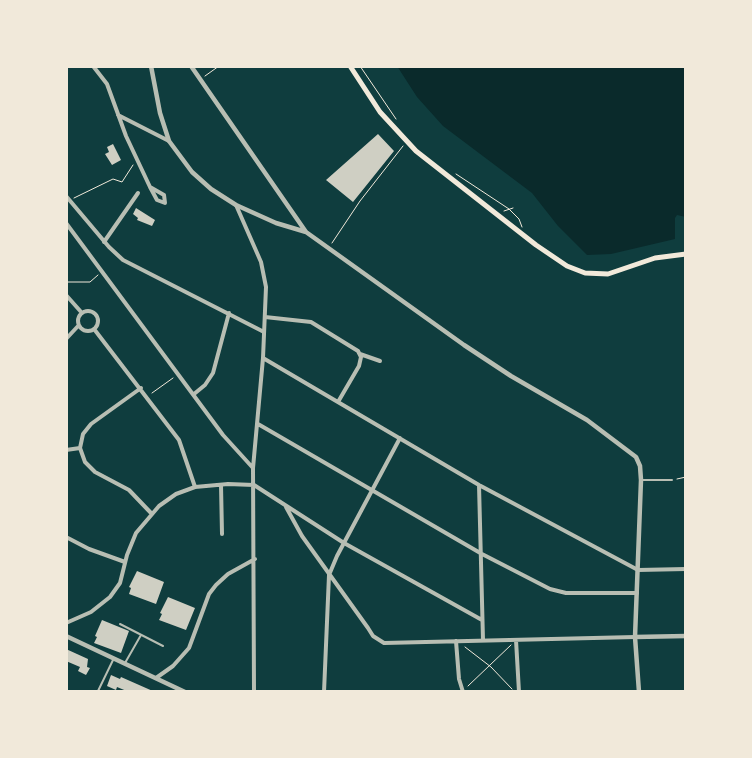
<!DOCTYPE html>
<style>
body{margin:0}
#map{position:relative;width:752px;height:758px;overflow:hidden;background:#0f3d3e;font-family:Raleway,sans-serif}
canvas{display:block}
.frame{position:absolute;inset:0;border:68px solid #f1e9da;pointer-events:none}
</style>
<div id="map">
<canvas width="752" height="758"></canvas>
<div class="frame"></div>
</div>
<script>
const c = document.querySelector('canvas').getContext('2d');
c.lineJoin = 'round';
function fill(path, color) {
  c.fillStyle = color;
  c.fill(path, 'evenodd');
}
function shape(rows) {
  const path = new Path2D();
  for (const r of rows) {
    if (r.length === 3) {
      path.moveTo(r[0] + r[2], r[1]);
      path.arc(r[0], r[1], r[2], 0, 2 * Math.PI);
      continue;
    }
    path.moveTo(r[0], r[1]);
    for (let i = 2; i < r.length; i += 2) path.lineTo(r[i], r[i + 1]);
  }
  return path;
}
function stroke(path, color, width, dash) {
  c.strokeStyle = color;
  c.lineWidth = width;
  c.lineCap = dash ? 'butt' : 'round';
  c.setLineDash(dash || []);
  c.stroke(path);
}
fill(shape([
 [397,66,686,66,686,217,677,215,675,218,675,239,611,254,587,255,558,226,532,193,443,126,417,97]
]), '#0a2a2b');
fill(shape([
 [378,134,394,151,353,202,326,180],
 [113,144,121,160,112,165,105,154,109,152,107,147],
 [136,208,155,220,152,226,137,220,138,218,133,214],
 [137,571,164,582,156,604,129,594,131,588,129,587],
 [168,597,195,608,186,630,159,620,162,614,160,613],
 [102,620,129,631,121,653,94,643,97,637,95,636],
 [66,649,88,659,87,667,90,668,86,675,78,671,80,667,66,661],
 [111,675,120,679,121,677,155,692,129,692,117,687,116,690,107,686]
]), '#cfcfc3');
stroke(shape([
 [360,66,396,119],
 [205,76,219,66],
 [456,174,509,209,519,219,522,227],
 [74,198,113,179,122,182,133,165],
 [504,211,513,208],
 [332,243,360,201,403,146],
 [66,282,90,282,98,275],
 [152,393,173,378],
 [677,479,686,477],
 [465,647,491,667,512,689],
 [468,686,511,645]
]), '#f1e9da', 1);
stroke(shape([
 [642,480,672,480],
 [120,624,163,646],
 [125,663,141,635],
 [98,691,114,658],
 [673,692,674,692]
]), '#b8beb3', 2);
stroke(shape([
 [93,66,107,84,126,136,150,187],
 [118,115,169,141],
 [150,187,164,195,165,203,157,200,150,187],
 [66,196,109,247,123,260,264,332],
 [236,205,261,262,266,287,263,358,253,468,254,692],
 [66,223,223,435,253,468],
 [104,242,138,193],
 [66,295,82,313],
 [88,321,10],
 [265,317,311,322,358,351,361,357,359,366,338,402],
 [94,329,179,440,195,487],
 [66,339,79,325],
 [360,354,380,361],
 [263,358,479,485,638,570,686,569],
 [141,388,91,424,83,434,80,448,85,462,95,472,129,490,151,513],
 [194,394,205,385,213,373,229,313],
 [258,424,482,554,550,589,566,593,637,593],
 [66,450,80,448],
 [221,485,222,534],
 [479,485,483,640],
 [286,507,302,536,368,628,373,636,384,643,635,637],
 [66,537,89,549,125,562],
 [66,623,91,612,110,597,120,583,127,555,136,533,159,506,176,494,195,487,228,484,254,485,344,543,482,620],
 [516,640,519,692],
 [456,641,459,679,463,692],
 [156,678,173,666,189,648,209,594,216,585,228,574,255,559],
 [324,692,329,575,337,556,400,438]
]), '#b8beb3', 4);
stroke(shape([
 [151,66,160,113,169,141,192,172,211,189,236,205,276,223,306,232],
 [191,66,306,232,464,345,511,376,587,420,636,457,640,466,641,480,635,637,639,692],
 [66,636,185,692],
 [635,637,686,636]
]), '#b8beb3', 4.5);
stroke(shape([
 [350,66,380,112,416,151,536,245,567,266,585,273,608,274,655,258,686,254]
]), '#f1e9da', 5);
</script>
